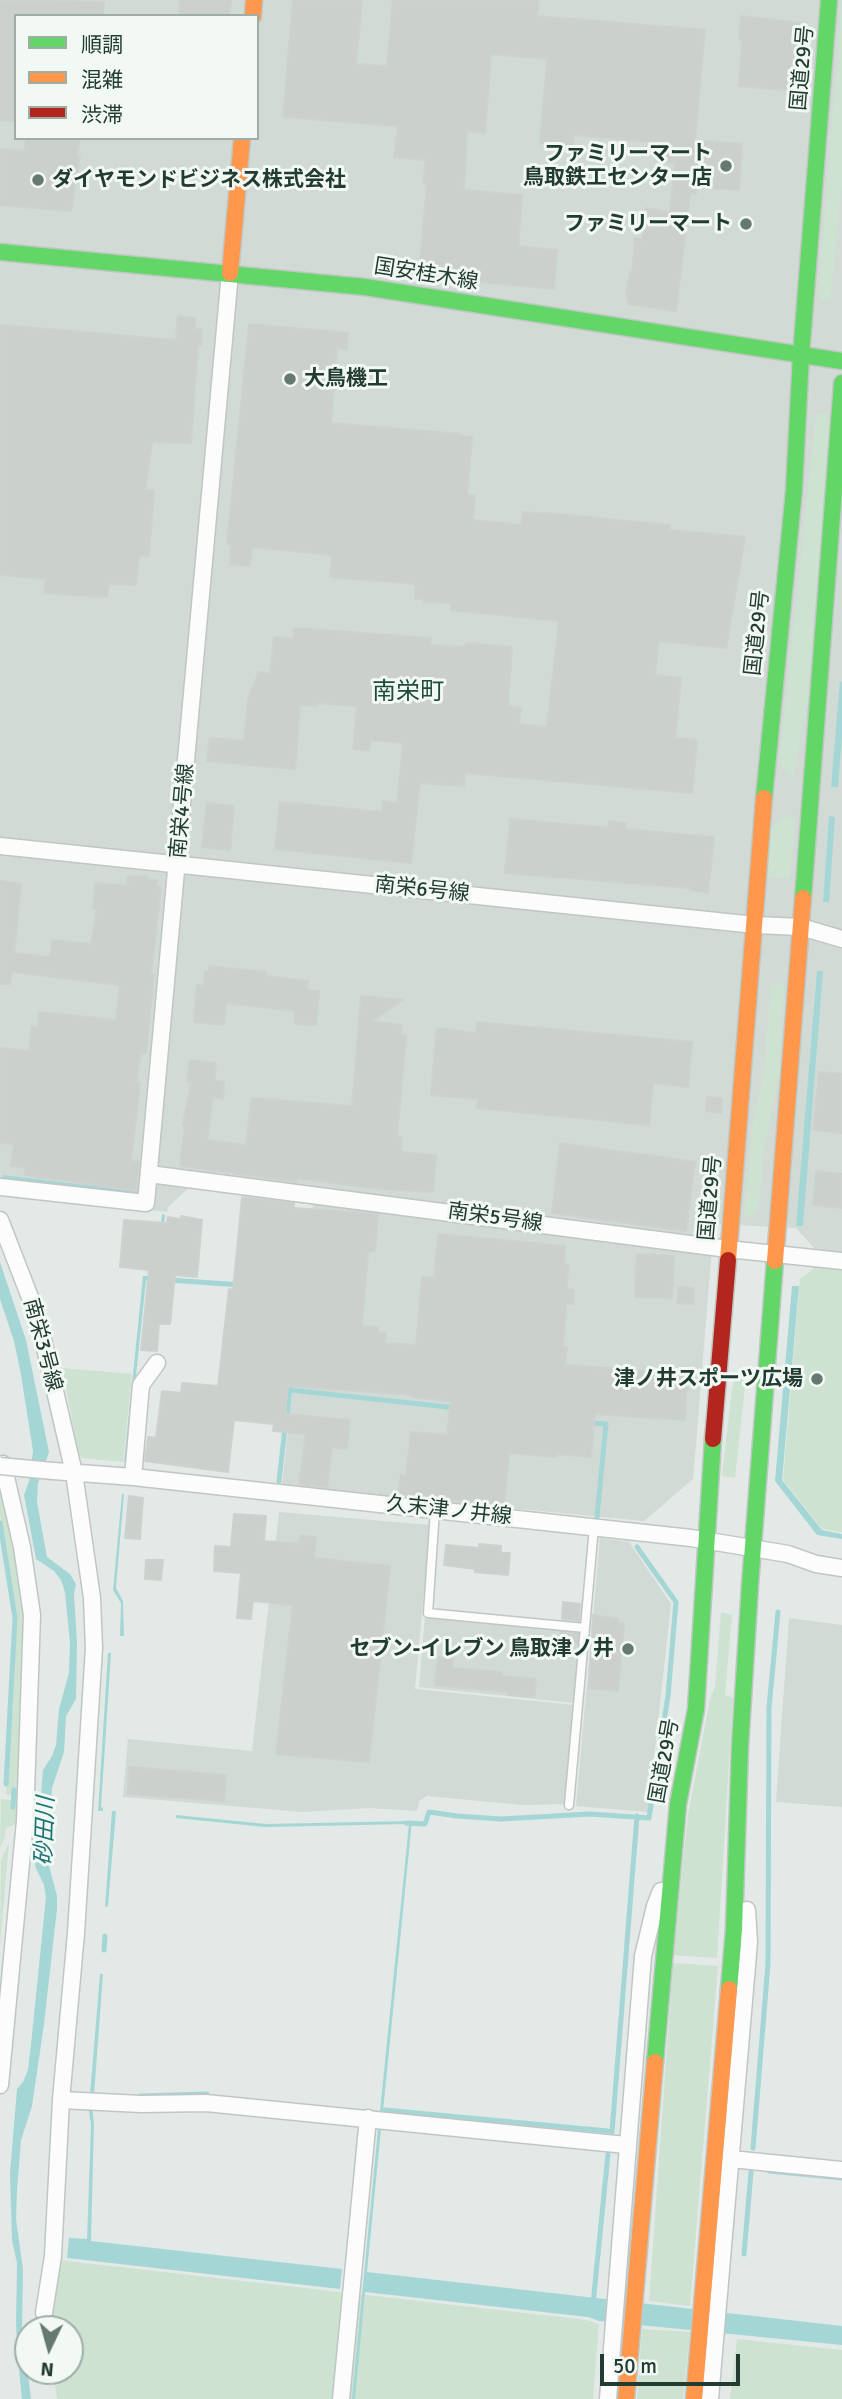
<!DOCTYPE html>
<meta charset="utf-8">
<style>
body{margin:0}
#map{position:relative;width:842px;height:2399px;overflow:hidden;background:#e3e9e6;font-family:Signika,"Noto Sans JP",sans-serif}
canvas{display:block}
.legend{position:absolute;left:14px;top:14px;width:245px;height:126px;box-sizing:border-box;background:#f2f8f4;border:2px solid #9fada6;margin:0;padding:9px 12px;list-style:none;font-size:21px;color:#223c31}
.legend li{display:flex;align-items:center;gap:14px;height:35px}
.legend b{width:35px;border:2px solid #9fada6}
.north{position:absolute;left:14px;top:2315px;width:70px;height:70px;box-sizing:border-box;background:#f2f8f4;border:2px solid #9fada6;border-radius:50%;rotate:185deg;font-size:19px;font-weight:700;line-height:28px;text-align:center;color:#223c31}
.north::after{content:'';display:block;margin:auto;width:24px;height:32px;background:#667970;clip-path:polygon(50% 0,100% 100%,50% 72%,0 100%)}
.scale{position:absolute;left:600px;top:2354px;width:140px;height:32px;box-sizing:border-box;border:4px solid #223c31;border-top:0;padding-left:9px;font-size:21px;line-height:24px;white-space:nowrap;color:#223c31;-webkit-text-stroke:5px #f2f8f4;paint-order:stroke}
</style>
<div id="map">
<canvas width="842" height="2399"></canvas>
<ul class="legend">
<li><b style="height:9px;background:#63d668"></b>順調</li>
<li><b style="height:9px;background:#ff974d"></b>混雑</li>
<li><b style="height:9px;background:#b3261e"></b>渋滞</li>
</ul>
<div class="north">N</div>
<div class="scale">50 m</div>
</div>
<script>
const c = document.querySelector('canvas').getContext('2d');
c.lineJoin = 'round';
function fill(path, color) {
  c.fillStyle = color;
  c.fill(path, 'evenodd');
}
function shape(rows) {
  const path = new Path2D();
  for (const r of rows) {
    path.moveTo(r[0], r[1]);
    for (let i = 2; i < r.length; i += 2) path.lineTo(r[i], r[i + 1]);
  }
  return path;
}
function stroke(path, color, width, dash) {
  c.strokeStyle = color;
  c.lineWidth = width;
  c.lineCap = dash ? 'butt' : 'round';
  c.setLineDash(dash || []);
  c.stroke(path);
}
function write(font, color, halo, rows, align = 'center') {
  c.font = font + ' Signika,"Noto Sans JP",sans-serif';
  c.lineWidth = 6;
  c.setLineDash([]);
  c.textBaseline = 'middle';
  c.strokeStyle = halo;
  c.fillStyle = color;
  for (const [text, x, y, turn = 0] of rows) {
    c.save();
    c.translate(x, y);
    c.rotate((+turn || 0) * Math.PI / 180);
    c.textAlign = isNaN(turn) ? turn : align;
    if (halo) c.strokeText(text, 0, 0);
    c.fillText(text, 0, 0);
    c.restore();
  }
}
fill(shape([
 [0,0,842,0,842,1252,816,1250,796,1228,714,1224,693,1479,644,1521,282,1486,313,1201,193,1184,168,1207,167,1212,7,1193,0,1183],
 [16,16,257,16,257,138,16,138],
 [279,1512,430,1525,415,1689,574,1705,564,1804,523,1805,427,1796,419,1801,417,1811,370,1808,303,1812,123,1797,128,1739,252,1751],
 [600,1538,629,1542,671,1604,648,1812,576,1806],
 [425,1618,579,1632,574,1703,419,1687],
 [789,1618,842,1625,842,1807,776,1802]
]), '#d2dad5');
fill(shape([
 [842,0,842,186,830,300,818,299],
 [816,414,831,415,807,706,793,776,788,775,779,763],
 [787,816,795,820,790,879,766,877,770,828],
 [771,983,784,984,779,1078,764,1148,758,1210,749,1217,744,1214,753,1121,764,1074],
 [817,1266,842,1268,842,1532,822,1529,783,1480,800,1279],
 [62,1368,132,1374,123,1462,82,1458,79,1455],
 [741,1377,744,1380,745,1387,735,1478,722,1476,732,1388,735,1379],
 [0,1479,11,1521,27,1620,19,1823,6,1828,5,1838,0,1848,1,1799,12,1800,12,1795,6,1794,13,1704,17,1617,0,1515],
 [721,1612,732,1615,725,1695,733,1698,717,1958,673,1955,688,1815,710,1699,715,1687],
 [9,1843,0,1946,1,1860],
 [673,1963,718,1966,690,2306,649,2301],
 [58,2260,586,2320,599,2324,593,2399,57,2399,53,2371,70,2371,70,2329,51,2329],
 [642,2329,690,2332,683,2399,637,2399],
 [737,2339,842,2350,842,2399,730,2399]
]), '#cde2d1');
fill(shape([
 [840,681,842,682,842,735,838,787,831,787],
 [829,816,835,817,829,902,823,902],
 [817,971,823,971,803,1226,796,1226],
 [3,1175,135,1191,135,1194,3,1178],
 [162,1214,165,1215,158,1280,146,1280,127,1462,124,1462,143,1276,156,1276],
 [0,1262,26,1340,49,1452,38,1483,37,1502,47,1557,70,1574,76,1584,74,1594,77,1642,76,1699,66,1716,64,1752,52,1788,48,1862,57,1896,57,1909,44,2024,32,2106,21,2140,17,2191,16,2219,23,2270,22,2326,31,2399,22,2399,19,2370,16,2326,17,2263,12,2240,10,2173,17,2089,23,2082,28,2070,31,2044,46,1897,44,1885,35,1866,43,1770,52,1756,56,1745,59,1709,69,1673,70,1643,65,1592,61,1580,54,1571,36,1559,24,1495,29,1481,33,1451,21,1375,14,1341,0,1299],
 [792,1286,799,1286,782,1480,822,1530,842,1534,842,1539,817,1535,775,1481],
 [122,1494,124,1494,116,1588,123,1601,124,1636,120,1636,121,1603,113,1590],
 [108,1653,111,1653,101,1807,103,1808,103,1811,98,1811],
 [112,1811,116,1811,108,1906,105,1907],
 [176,1815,266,1824,412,1821,383,2111,380,2111,409,1824,265,1827,176,1818],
 [100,1974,103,1974,94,2095,90,2095],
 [88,2104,92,2104,94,2125,91,2241,342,2269,340,2289,67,2258,69,2238,87,2239,91,2125],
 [378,2129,381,2129,367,2272,842,2326,842,2345,599,2321,588,2317,365,2292,355,2399,352,2399]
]), '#a5d6d6');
stroke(shape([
 [170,1280,241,1285],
 [290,1390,457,1408],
 [287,1418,290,1386],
 [589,1423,606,1424,597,1517],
 [279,1481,285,1428],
 [0,1523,15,1618,6,1784],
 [13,1807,14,1790],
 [406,1823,425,1824,429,1812,457,1816,501,1819,590,1814,649,1818,668,1696,676,1602,637,1547],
 [104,1950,105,1936],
 [140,2096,207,2094],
 [385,2110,608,2131],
 [612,2132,637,1816],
 [753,2148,768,1964,769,1708,778,1612],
 [769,2171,842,2178],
 [744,2254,751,2172],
 [593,2304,608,2154]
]), '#a5d6d6', 5);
const building = shape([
 [0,0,104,2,103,16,16,16,15,121,0,120,0,0],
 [180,0,231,0,229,16,179,16,180,0],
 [293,0,362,0,356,64,387,66,393,0,539,0,537,16,705,30,695,140,742,144,739,190,696,187,696,194,690,193,676,311,628,304,628,297,626,296,630,271,632,272,635,238,642,240,646,208,670,212,675,163,660,161,660,143,574,135,573,146,540,143,547,59,491,54,485,133,467,131,464,190,522,195,518,246,557,250,554,289,472,281,473,273,436,270,436,276,419,274,427,184,423,184,426,160,394,157,398,126,283,117,293,0],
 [741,16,801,23,797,91,739,86,742,39,739,39,741,16],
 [26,138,80,138,77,156,80,156,71,211,0,205,0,149,24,151,26,138],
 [178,316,195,318,195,329,202,329,201,345,198,345,191,443,152,442,145,490,154,490,149,556,139,556,136,585,109,584,107,597,44,593,46,579,0,575,0,325,176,340,178,316],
 [249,324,348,333,347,350,337,347,331,423,460,434,459,435,472,437,467,495,475,495,473,520,521,525,523,512,546,514,546,513,670,525,670,530,745,537,726,648,659,641,655,675,681,678,675,738,697,740,692,793,465,773,464,786,420,783,411,863,275,849,280,802,382,812,383,801,397,803,403,743,371,740,369,751,353,749,357,706,317,703,316,706,300,705,295,769,207,761,210,738,244,741,248,699,259,672,270,674,274,637,293,639,294,628,431,638,430,645,465,647,466,643,512,647,508,706,521,708,519,724,547,727,559,621,451,610,452,603,424,602,424,599,415,599,416,584,330,577,332,555,252,547,250,566,230,564,231,544,227,544,249,324],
 [207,803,234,806,230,850,202,847,207,803],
 [510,819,608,828,609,821,626,823,625,829,714,837,708,893,690,890,690,888,505,873,510,819],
 [128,876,147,876,147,879,157,880,156,886,161,887,151,974,154,975,146,1053,141,1053,136,1082,140,1083,131,1161,139,1162,136,1191,25,1175,26,1168,11,1166,14,1144,0,1143,0,1048,29,1051,32,1026,38,1027,39,1012,116,1020,120,985,12,972,10,984,0,984,0,881,21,884,14,953,50,957,52,940,91,944,97,909,93,909,95,883,127,886,128,876],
 [209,966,266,972,267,976,308,981,307,990,319,991,316,1025,295,1024,295,1011,226,1003,224,1025,194,1022,197,985,204,986,205,971,209,971,209,966],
 [361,996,403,1000,372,1021,402,1025,401,1035,406,1035,397,1137,402,1137,401,1152,436,1155,433,1192,380,1189,296,1178,296,1182,182,1166,180,1164,185,1126,183,1125,191,1082,187,1082,190,1060,216,1063,214,1081,224,1082,223,1099,213,1097,207,1140,246,1145,252,1098,352,1106,361,996],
 [477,1022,692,1042,688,1087,653,1083,649,1125,477,1108,478,1099,431,1095,437,1028,476,1033,477,1022],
 [819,1072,842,1074,842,1133,813,1130,819,1072],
 [707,1097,722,1098,721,1113,706,1111,707,1097],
 [560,1143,695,1162,686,1231,552,1213,560,1143],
 [816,1171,842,1174,842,1208,813,1205,816,1171],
 [242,1197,294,1203,294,1208,378,1214,375,1251,368,1251,362,1326,378,1327,378,1332,386,1333,385,1343,416,1345,422,1277,434,1278,438,1234,565,1246,564,1264,569,1264,566,1289,574,1290,573,1304,566,1304,563,1347,567,1347,565,1365,687,1374,685,1420,595,1414,591,1457,557,1454,556,1457,509,1453,504,1506,398,1495,401,1475,406,1476,411,1432,447,1435,451,1401,412,1397,413,1395,288,1386,285,1414,350,1420,347,1449,332,1447,327,1487,299,1484,306,1434,273,1431,274,1424,234,1420,228,1472,145,1461,148,1437,156,1438,162,1391,181,1393,182,1383,218,1386,229,1289,233,1290,242,1197],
 [181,1216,202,1220,197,1277,175,1275,170,1324,159,1324,157,1351,141,1350,149,1270,120,1267,124,1220,167,1223,168,1217,181,1219,181,1216],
 [637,1254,674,1256,672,1298,635,1297,637,1254],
 [679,1287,694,1288,693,1304,677,1303,679,1287],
 [129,1496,143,1498,140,1539,125,1538,129,1496],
 [234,1514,266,1516,264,1541,299,1544,300,1535,316,1537,314,1558,390,1566,369,1762,276,1754,293,1605,253,1601,251,1619,237,1618,241,1573,214,1571,215,1546,231,1547,234,1514],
 [479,1544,501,1546,501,1553,510,1553,508,1575,475,1572,475,1569,444,1565,446,1545,479,1548,479,1544],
 [146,1560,163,1560,161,1580,145,1579,146,1560],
 [563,1602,580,1604,579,1621,562,1619,563,1602],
 [593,1615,618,1619,618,1623,624,1623,618,1691,589,1688,593,1615],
 [561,1632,578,1634,577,1644,560,1642,561,1632],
 [438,1657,453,1659,452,1668,502,1672,502,1676,536,1679,534,1697,508,1695,508,1692,435,1685,438,1657],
 [129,1767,226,1775,224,1801,128,1794,129,1767]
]);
fill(building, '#cbd0cd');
stroke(building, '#ccd2cf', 2);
const lane = shape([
 [435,1510,428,1613,585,1628],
 [569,1805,594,1527]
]);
const street = shape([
 [0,846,755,925,801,927,842,939],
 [149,1174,728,1249,842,1261],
 [0,1187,146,1203,230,273],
 [0,1220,38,1318,74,1473,92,1598,94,1648,76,1933,61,2100,53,2256,44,2313],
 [53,1471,133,1477,691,1538,788,1554,816,1564,842,1568],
 [133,1477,141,1385,157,1363],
 [0,2085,25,1821,32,1615,22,1547,3,1464],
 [61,2100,141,2104,206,2103,626,2145],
 [731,2159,842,2170],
 [341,2399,368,2118],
 [608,2399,643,1956,655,1906,661,1891],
 [710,2399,749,1942,747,1910]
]);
const fast = shape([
 [0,252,365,287,842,361],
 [764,798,794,490,801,355,829,0],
 [803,898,842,383],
 [729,1989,734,1929,740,1746,750,1585,775,1261],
 [655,2062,678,1804,696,1709,713,1439]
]);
const slow = shape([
 [253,16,254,0],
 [230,273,242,138],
 [728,1260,764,798],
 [775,1261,803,898],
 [626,2399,655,2062],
 [694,2399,729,1989]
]);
const jam = shape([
 [713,1439,728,1260]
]);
stroke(lane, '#c0c6c3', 11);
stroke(street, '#c0c6c3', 19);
stroke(fast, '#bfc7c3', 19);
stroke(slow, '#bfc7c3', 19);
stroke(jam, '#bfc7c3', 19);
stroke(lane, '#fbfcfb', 8);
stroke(street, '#fbfcfb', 16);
stroke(fast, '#63d668', 16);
stroke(slow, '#ff974d', 16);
stroke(jam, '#b3261e', 16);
const streetBridge = shape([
 [0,1466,53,1471]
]);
stroke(streetBridge, '#c0c6c3', 19, []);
stroke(streetBridge, '#fbfcfb', 16);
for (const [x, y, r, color] of [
 [726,166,7,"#667970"],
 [38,180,7,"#667970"],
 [746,224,7,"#667970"],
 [290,379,7,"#667970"],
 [817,1379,7,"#667970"],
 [628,1649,7,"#667970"]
]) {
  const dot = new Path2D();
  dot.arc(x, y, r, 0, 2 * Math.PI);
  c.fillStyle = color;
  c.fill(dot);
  stroke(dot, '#f2f8f4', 2.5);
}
write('21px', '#223c31', '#f2f8f4', [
 ["国道29号",803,68,-85],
 ["国安桂木線",426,275,9],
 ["国道29号",758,633,-84],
 ["南栄4号線",183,811,-85],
 ["南栄6号線",422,890,6],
 ["国道29号",711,1198,-85],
 ["南栄5号線",495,1218,8],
 ["南栄3号線",42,1345,75],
 ["久末津ノ井線",449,1511,6],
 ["国道29号",665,1761,-80]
]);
write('bold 21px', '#223c31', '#f2f8f4', [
 ["ファミリーマート",712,154],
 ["鳥取鉄工センター店",712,178],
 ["ダイヤモンドビジネス株式会社",52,180,"left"],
 ["ファミリーマート",732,224],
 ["大鳥機工",304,379,"left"],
 ["津ノ井スポーツ広場",803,1379],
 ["セブン-イレブン 鳥取津ノ井",614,1649]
], 'right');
write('italic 23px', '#1e7475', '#f2f8f4', [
 ["砂田川",46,1831,-88]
]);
write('24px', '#1f4d3b', '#f2f8f4', [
 ["南栄町",408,693]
]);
</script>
